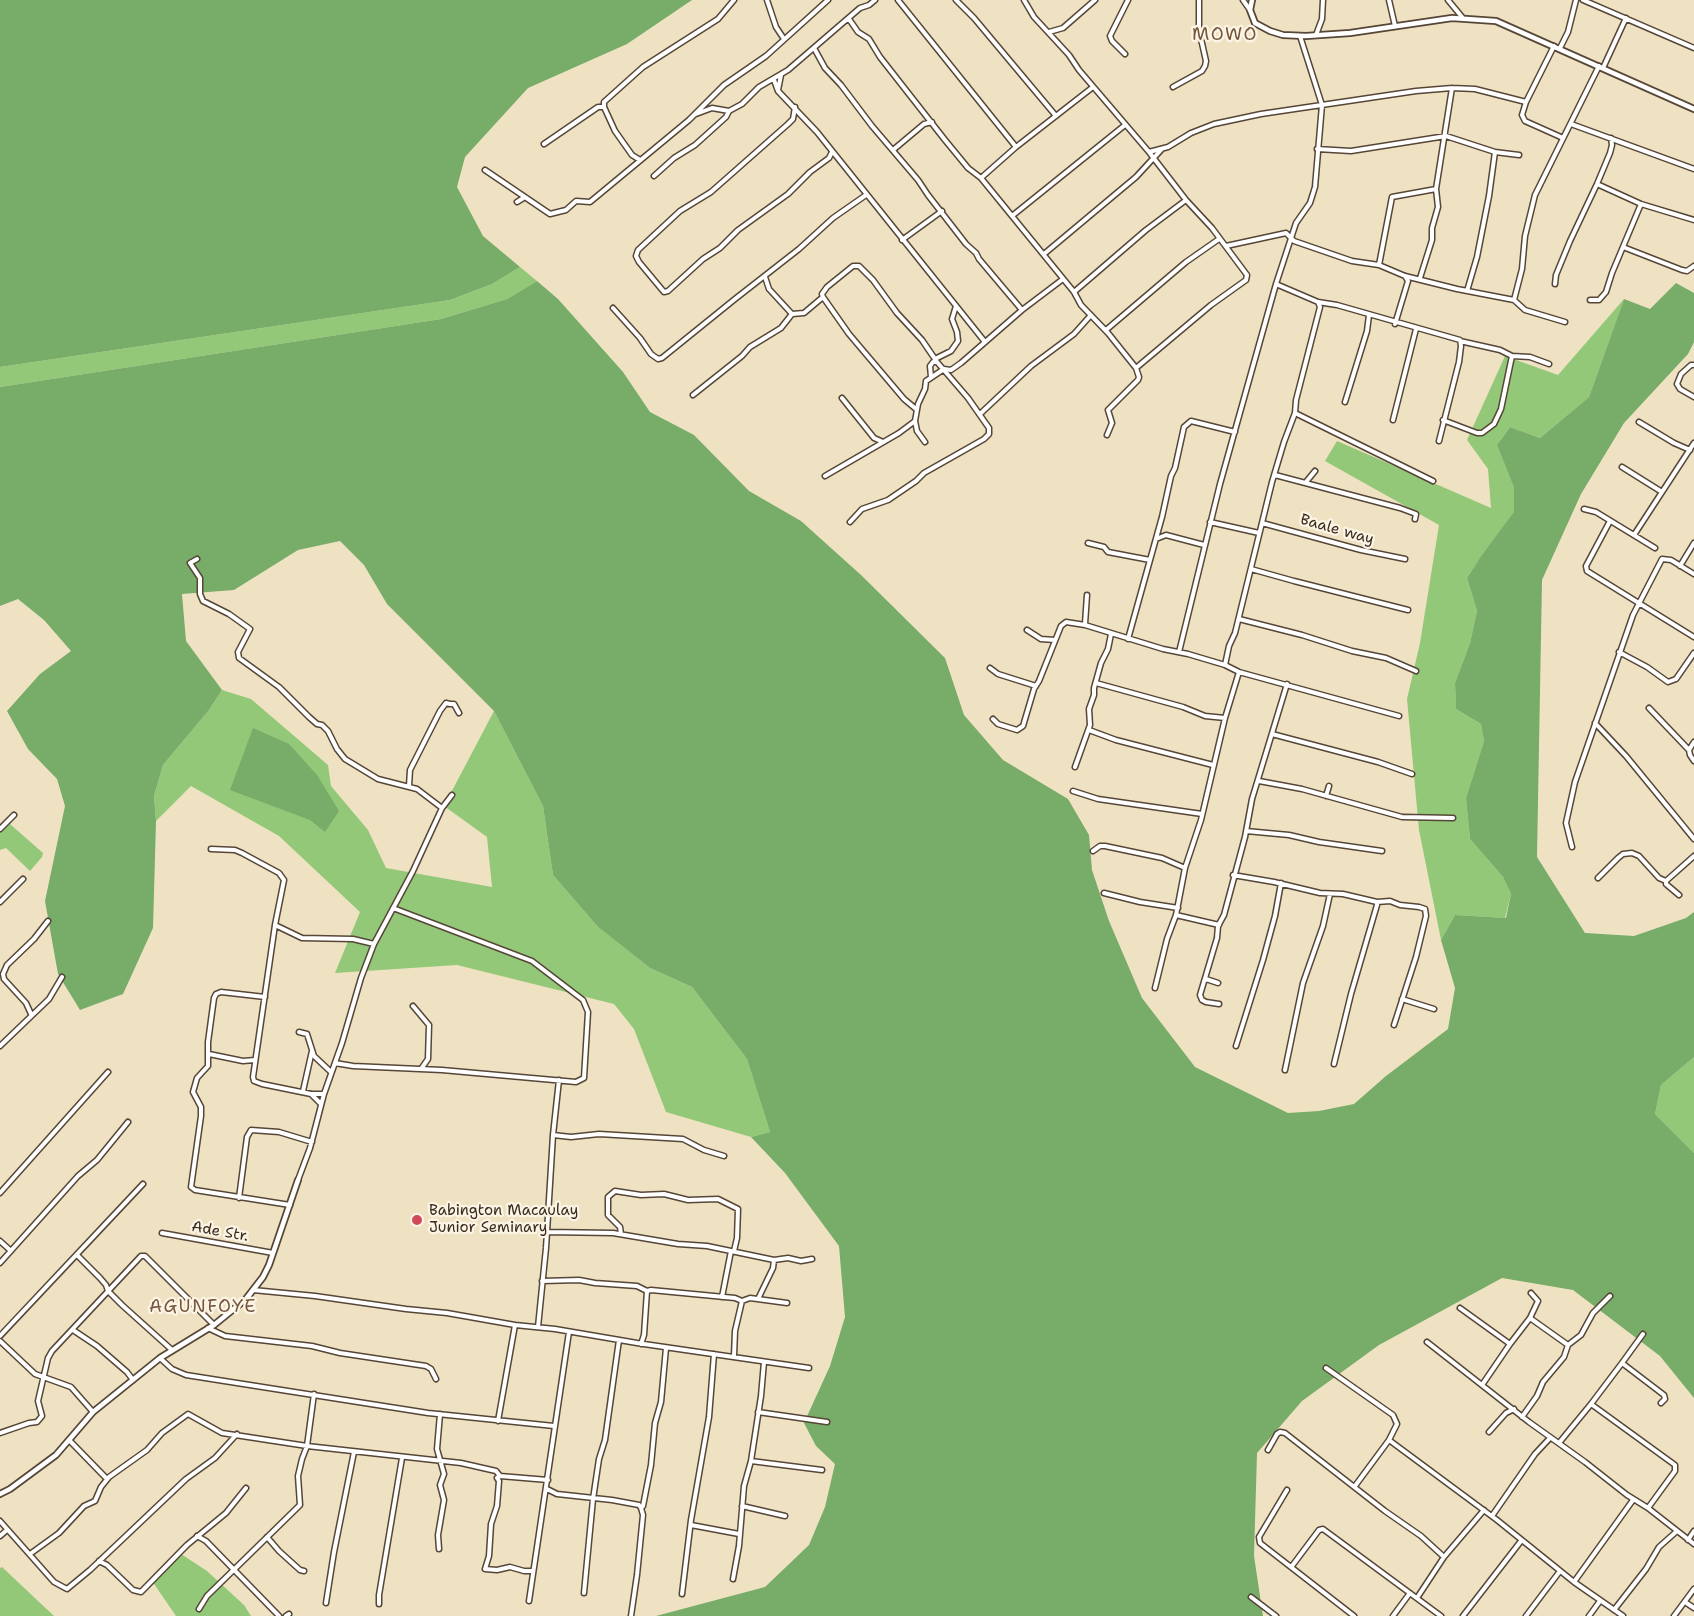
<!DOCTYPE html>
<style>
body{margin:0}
canvas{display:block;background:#efe2c2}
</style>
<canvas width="1694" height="1616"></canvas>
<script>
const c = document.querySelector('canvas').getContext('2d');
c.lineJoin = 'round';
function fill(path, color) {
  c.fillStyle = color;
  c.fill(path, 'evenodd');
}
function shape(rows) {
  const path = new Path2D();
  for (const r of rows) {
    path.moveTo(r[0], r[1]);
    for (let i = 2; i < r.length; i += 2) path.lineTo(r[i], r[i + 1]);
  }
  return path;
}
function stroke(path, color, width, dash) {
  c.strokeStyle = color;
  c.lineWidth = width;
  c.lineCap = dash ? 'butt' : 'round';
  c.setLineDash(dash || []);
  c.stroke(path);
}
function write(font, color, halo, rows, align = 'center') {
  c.font = font + ' "Shantell Sans",sans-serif';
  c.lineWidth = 4.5;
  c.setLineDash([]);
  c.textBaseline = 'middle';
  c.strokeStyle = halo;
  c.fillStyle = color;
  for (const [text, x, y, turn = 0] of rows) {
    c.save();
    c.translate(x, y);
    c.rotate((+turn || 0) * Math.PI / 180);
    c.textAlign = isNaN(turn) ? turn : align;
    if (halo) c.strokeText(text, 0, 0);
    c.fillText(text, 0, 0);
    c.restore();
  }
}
fill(shape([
 [520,267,537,281,507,299,441,319,0,387,0,367,450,300,492,284],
 [1624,299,1589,397,1540,438,1510,427,1497,445,1514,488,1514,513,1481,556,1467,578,1477,611,1470,643,1455,683,1456,709,1481,724,1484,741,1466,798,1470,839,1503,877,1511,894,1505,918,1455,915,1441,940,1419,830,1407,699,1420,643,1439,525,1325,461,1337,441,1491,508,1488,469,1467,440,1505,356,1558,375],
 [222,690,251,699,328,765,331,786,368,830,386,868,492,887,487,837,444,806,494,711,543,806,553,875,598,927,650,968,692,987,747,1059,770,1132,751,1137,666,1112,634,1029,614,1004,457,965,335,973,360,912,279,836,191,786,156,821,154,796,163,765,209,710],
 [10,824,43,853,42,857,30,871,6,848,0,850,0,833],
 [1694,1057,1694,1153,1655,1114,1661,1085],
 [178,1552,207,1571,244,1605,251,1616,176,1616,150,1578],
 [2,1567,54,1616,0,1616,0,1568]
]), '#94c879');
fill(shape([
 [0,0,692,0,627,44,528,88,465,157,457,187,483,236,520,267,492,284,450,300,0,367],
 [537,281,558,299,623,372,650,412,694,435,749,491,801,521,861,575,945,658,964,715,1003,760,1068,799,1089,835,1092,870,1109,921,1142,998,1195,1067,1288,1113,1319,1111,1354,1104,1386,1076,1448,1029,1455,988,1441,940,1455,915,1506,918,1511,894,1503,877,1470,839,1466,798,1484,741,1481,724,1456,709,1455,683,1470,643,1477,611,1467,578,1481,556,1514,512,1514,488,1497,445,1510,427,1540,438,1589,397,1624,299,1650,309,1676,283,1694,293,1694,342,1688,354,1624,423,1581,494,1542,580,1537,857,1585,933,1634,936,1686,918,1694,912,1694,1057,1661,1085,1655,1114,1694,1153,1694,1398,1660,1356,1573,1290,1502,1278,1379,1345,1302,1401,1257,1453,1254,1556,1263,1616,656,1616,765,1587,809,1545,825,1507,835,1464,816,1446,804,1423,830,1366,845,1317,839,1246,785,1173,751,1137,770,1132,747,1059,692,987,650,968,598,927,553,875,543,806,494,711,387,604,364,565,340,541,298,550,234,590,182,594,186,641,222,690,209,710,163,765,154,796,156,821,153,928,123,994,80,1010,58,974,45,901,65,806,57,779,28,749,7,711,40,674,71,651,44,620,18,599,0,606,0,387,441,319,507,299],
 [253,728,289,744,317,775,339,811,325,832,310,820,230,790]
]), '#77ac69');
const minor = shape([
 [767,0,776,27,784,39],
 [898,0,1016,147],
 [956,0,974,18,1056,116],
 [1024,0,1034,17,1069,55,1079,70,1149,152,1186,200,1212,228,1247,275,1246,280,1211,305,1136,368],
 [1243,0,1250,10],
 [1389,0,1395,26],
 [1448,0,1462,17],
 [1583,0,1694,48],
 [849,19,858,32,869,39,880,57,945,140,968,168,981,178,1074,292,1081,305,1108,333,1136,368,1139,377,1138,380,1108,410,1112,423,1107,435],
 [1049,32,1063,28,1095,0],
 [1316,35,1322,19,1323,0],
 [814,48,825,68,841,85,872,126,918,180,928,195,966,244,976,253,979,259,1022,310],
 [1560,48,1568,32,1576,0],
 [1125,54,1112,41,1110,36,1128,0],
 [1603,68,1626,18],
 [774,80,778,91,817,132,985,342],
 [1173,87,1202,71,1205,66,1206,61,1199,30,1199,0],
 [778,90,781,75],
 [1526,102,1522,115,1525,121,1563,138],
 [795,107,793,119,788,124,711,192,680,211,638,250,636,256,639,262,664,292,668,291,703,259,720,248,738,230,788,194,810,172,829,158,832,152],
 [696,114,712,108,729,111],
 [1571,124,1694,169],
 [544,144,598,107,604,107],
 [1317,149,1351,151,1446,136,1495,152,1519,155],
 [893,150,924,124,932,122],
 [1149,152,1168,147,1191,133,1214,124,1261,114,1416,91,1452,88,1475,89,1526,102,1554,46],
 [640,160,632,155,615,131,604,107,604,102,643,67,718,19,734,0],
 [485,170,550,214,566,210,576,201,590,202,689,120,724,85,766,56,828,0],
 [654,176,674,158,695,145,726,117,729,111,742,104,759,87,788,70,860,8,869,5,875,0],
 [981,178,1016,147,1093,87],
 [1597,184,1641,204,1694,220],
 [517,202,525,197],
 [1012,216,1125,125],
 [902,240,942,211],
 [1226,246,1286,233,1294,241,1352,261,1379,265,1405,276,1457,289,1514,300,1522,269,1525,236,1535,195,1599,66],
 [1623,247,1682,270,1687,271,1694,266],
 [1044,254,1136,177,1161,150],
 [1379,265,1392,197,1436,189],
 [765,277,769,289,792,314],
 [1420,278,1432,240,1432,228,1438,207,1436,189,1452,88],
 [1276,284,1318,302,1337,305,1460,340,1461,346,1459,362,1439,441],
 [1555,284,1556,275,1570,241,1597,184,1610,153,1612,145,1611,138],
 [1467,291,1477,257,1489,196,1495,152],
 [1074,292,1146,230,1186,200],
 [823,297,849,334,904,399,916,409],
 [1514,300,1525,310,1565,322],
 [1590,300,1599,300,1606,292,1612,273,1641,204],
 [613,308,640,338,651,354,658,359,662,358,735,299,799,249,833,218,866,195],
 [792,314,804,313,823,297,822,294,827,287,853,266,859,266,873,280,897,313,922,340,937,362,968,398,989,428,989,434,984,439,924,473,916,481,888,500,862,509,850,522],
 [1395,324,1408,281,1405,276],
 [1106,330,1186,262,1219,239],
 [1460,341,1500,350,1512,356,1530,357,1549,364],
 [935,359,951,351,958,341,957,332,952,319,956,306],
 [1694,365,1691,365,1681,374,1677,384,1680,389,1694,397],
 [931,377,930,366,933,362,936,362],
 [693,395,742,356,750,347,781,328,792,314],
 [842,398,874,438,883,442],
 [1345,402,1367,331,1369,315],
 [1295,413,1433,481],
 [980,414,1031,366,1074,334,1091,315],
 [1393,420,1416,329],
 [1443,420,1477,433,1482,433,1494,424,1501,409,1512,356],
 [1639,422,1674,443,1690,450],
 [925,442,917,431,915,421,918,404,925,389,926,381,944,369,951,370,961,363,1022,310,1063,279],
 [1622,467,1662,492],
 [1275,475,1400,508,1416,514,1415,519],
 [825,476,899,433,915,421],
 [1306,482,1315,471],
 [1584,509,1596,512,1655,548],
 [1610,521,1586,566,1587,571,1694,637],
 [1210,522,1259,533],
 [1262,523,1361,550,1405,559],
 [1634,535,1694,443],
 [1156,539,1166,535,1204,545],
 [1088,543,1104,547,1108,552,1150,560],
 [197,559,190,563,200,578,200,594,203,601,229,614,250,629,238,652,239,658,279,687,309,717,317,724,322,725,328,731,337,749,345,759,378,779,417,789,442,808],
 [1680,566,1694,543],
 [1251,569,1294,581,1408,610],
 [1239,619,1302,635,1352,651,1386,658,1416,671],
 [1085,624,1087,595],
 [1027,630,1041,639,1055,640],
 [1128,639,1162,517,1171,476,1175,468,1184,427,1191,421,1235,432],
 [1179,652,1220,484,1276,284,1296,223,1310,203,1315,187,1322,105,1300,36],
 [1619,652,1647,667,1668,682,1676,679,1694,653],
 [1225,665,1229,646,1235,633,1272,482,1284,442,1295,413,1296,400,1320,307,1318,302],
 [990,668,998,674,1036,686],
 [1096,683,1183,707,1205,716,1225,718],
 [1649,708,1689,750],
 [993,719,998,724,1017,730,1023,726,1034,689,1039,681,1061,626,1066,622,1085,625,1163,649,1188,654,1225,665,1239,672,1399,716],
 [1595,723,1626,756,1694,839],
 [1089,730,1116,740,1213,765],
 [1272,734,1378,762,1412,774],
 [1694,742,1689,750,1690,755,1694,761],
 [1075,767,1090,725,1089,709,1094,695,1094,688,1101,663,1108,649,1111,634],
 [1259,781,1302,789,1402,817,1453,818],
 [409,786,410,770,440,711,446,703,450,704,454,704,459,713],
 [1073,791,1098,799,1202,814],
 [1326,796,1329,786],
 [0,829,14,815],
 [1246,831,1289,835,1319,842,1382,851],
 [1572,847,1566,823,1575,782,1633,615,1662,559,1671,560,1694,574],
 [211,849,235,850,242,853,279,873,284,880,275,925,253,1077,254,1081,262,1084,311,1094,324,1094],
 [1093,851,1100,846,1105,846,1162,858,1185,868],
 [1233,875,1274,882,1320,893,1343,894,1377,902,1390,901,1400,905,1419,907,1425,909,1426,916,1416,957,1394,1025],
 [1598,878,1618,858,1623,854,1632,853,1639,856,1659,878,1666,881],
 [1104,893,1140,902,1178,908],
 [1679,895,1666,884,1666,881,1694,856],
 [0,902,23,879],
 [1176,915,1219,925],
 [275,925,302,938,353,939,374,944],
 [1206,979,1218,983],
 [1155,988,1167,939,1176,915,1185,868,1201,820,1225,718,1239,672],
 [265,997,221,992,216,994,214,998,208,1042,208,1066,197,1078,193,1092,201,1107,201,1116,191,1187,195,1190,290,1205],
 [1402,999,1434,1009],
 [1219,1004,1206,1002,1202,1000,1200,995,1217,938,1218,926,1224,915,1245,837,1252,799,1287,684],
 [413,1006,429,1025,428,1059,421,1069],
 [31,1014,26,1003,4,979,3,974,7,965,34,939,48,921],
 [299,1032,307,1034,314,1056,331,1072],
 [0,1046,49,999,62,977],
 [1236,1046,1263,960,1275,916,1281,883],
 [209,1054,243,1061,255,1060],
 [335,1063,353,1066,442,1070,576,1082,584,1078,588,1012,583,1000,532,961,393,908],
 [1334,1064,1351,994,1377,905,1377,902],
 [1285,1070,1303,983,1323,926,1330,894],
 [303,1091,312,1051],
 [311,1094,321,1104],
 [553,1135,571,1137,599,1134,683,1139,704,1150,724,1156],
 [298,1180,310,1148,324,1094,342,1043,361,978,374,944,413,871,442,808,452,795],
 [0,1193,108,1072],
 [239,1198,247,1137,251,1130,279,1132,312,1142],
 [547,1232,613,1233,678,1244,707,1246,774,1260,788,1258,801,1261,812,1259],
 [162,1233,273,1253],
 [621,1234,620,1227,608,1215,608,1197,615,1191,641,1195,664,1194,688,1200,718,1199,738,1209,737,1238,734,1251],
 [0,1241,11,1251],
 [77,1255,100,1278,106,1285,108,1291,122,1305,172,1350],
 [0,1263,78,1176,97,1160,128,1122],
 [542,1281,579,1280,595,1283,637,1286,647,1291,651,1290,735,1298,742,1301,750,1298,787,1303],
 [253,1290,315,1296,406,1309,447,1313,515,1325,555,1329,637,1343,809,1368],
 [722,1297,731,1251],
 [758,1299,773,1268,774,1260],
 [1460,1308,1510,1344,1482,1385],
 [1530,1318,1568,1345],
 [538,1327,546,1248,553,1135,559,1080],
 [208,1328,225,1336,312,1346,340,1353,426,1366,431,1369,436,1379],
 [73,1330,97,1346,127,1372,133,1380],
 [0,1336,143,1184],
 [0,1341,35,1374,71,1387,93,1412],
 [1427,1342,1529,1422,1585,1462,1627,1495,1648,1508,1694,1544],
 [641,1344,644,1335,647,1291],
 [1510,1344,1530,1318,1538,1301,1531,1293],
 [734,1356,735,1331,742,1301],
 [160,1358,172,1369,186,1375,428,1413,554,1426],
 [1622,1363,1643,1334],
 [1326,1368,1393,1415,1397,1424,1389,1440,1497,1520,1574,1582,1623,1616],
 [314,1394,307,1446,461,1463,496,1471,500,1476,548,1480],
 [1591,1404,1675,1465,1675,1471,1648,1508],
 [758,1412,827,1422],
 [1522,1417,1537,1396,1543,1382,1564,1357,1568,1345,1581,1335,1593,1313,1610,1296],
 [498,1421,515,1325],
 [1489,1432,1506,1413,1514,1409],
 [0,1433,29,1423,37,1422,42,1416,38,1401,48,1358,52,1351,141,1256,145,1256,214,1325],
 [69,1440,107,1479],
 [1559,1443,1591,1404,1622,1363,1664,1395,1665,1399,1661,1403],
 [1268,1450,1277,1434,1280,1432,1285,1433,1385,1511,1421,1536,1444,1557],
 [751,1461,822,1470],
 [500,1476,497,1478,499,1481,497,1506,491,1524,489,1556,485,1569,497,1570,510,1567,524,1571,533,1571],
 [1355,1486,1389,1440],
 [547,1489,557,1494,612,1500,639,1505,641,1508,643,1506,651,1465,655,1423,661,1402,666,1348],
 [1287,1490,1259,1537,1260,1543,1354,1616],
 [742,1506,785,1516],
 [1492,1516,1535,1454,1550,1438],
 [0,1521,54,1582,67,1589,90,1570,186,1479,215,1458,237,1434],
 [691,1525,739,1534],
 [0,1536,7,1530],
 [197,1536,206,1541,279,1616],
 [267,1537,279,1551,300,1570,304,1571],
 [1688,1540,1694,1531],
 [439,1549,438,1535,444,1500,440,1485,444,1474,437,1449,440,1414],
 [30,1554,59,1533,84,1506,95,1501,101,1487,109,1477,147,1450,162,1433,188,1414,222,1433,307,1446,302,1459,298,1476,300,1505,207,1596,199,1609],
 [99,1561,107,1565,133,1590,141,1592,187,1545,226,1513,246,1488],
 [1292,1566,1319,1530,1323,1529,1441,1616],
 [733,1579,739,1546,744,1486,751,1461,761,1396,764,1362],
 [1574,1582,1633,1500],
 [584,1593,593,1499,599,1459,605,1440,619,1340],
 [682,1594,691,1520,709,1417,714,1354],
 [1251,1597,1276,1616],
 [1417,1598,1444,1557,1484,1510],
 [529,1601,569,1332],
 [1685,1602,1694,1608],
 [326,1603,334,1552,354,1452],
 [379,1604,379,1595,402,1458],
 [1614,1610,1646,1569,1659,1547,1677,1531],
 [286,1616,289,1614],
 [631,1616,637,1575,643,1515,641,1508],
 [1393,1616,1410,1593],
 [1463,1616,1521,1541],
 [1526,1616,1560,1571],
 [1589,1616,1600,1601],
 [1674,1616,1694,1589]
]);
const tertiary = shape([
 [1252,0,1250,10,1255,23,1270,31,1283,35,1306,36,1350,33,1452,18,1496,21,1694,109],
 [0,1494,10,1489,56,1455,93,1412,160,1358,214,1325,246,1299,263,1277,269,1265,298,1180]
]);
stroke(minor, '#564637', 7);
stroke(tertiary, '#564637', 8);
stroke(minor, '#fff', 4);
stroke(tertiary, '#fff', 4.5);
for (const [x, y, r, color] of [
 [417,1220,6,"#d1495b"]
]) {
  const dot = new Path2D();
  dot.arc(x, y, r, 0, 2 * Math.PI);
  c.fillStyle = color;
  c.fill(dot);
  stroke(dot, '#fcf5e5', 2);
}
write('15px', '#3b2a1e', '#fcf5e5', [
 ["Baale way",1337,530,16],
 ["Ade Str.",220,1232,10]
]);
write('15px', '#3b2a1e', '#fcf5e5', [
 ["Babington Macaulay",429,1211],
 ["Junior Seminary",429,1228]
], 'left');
c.letterSpacing = '1.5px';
write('18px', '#76563d', '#fcf5e5', [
 ["MOWO",1225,35],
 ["AGUNFOYE",203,1307]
]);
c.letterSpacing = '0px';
</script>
